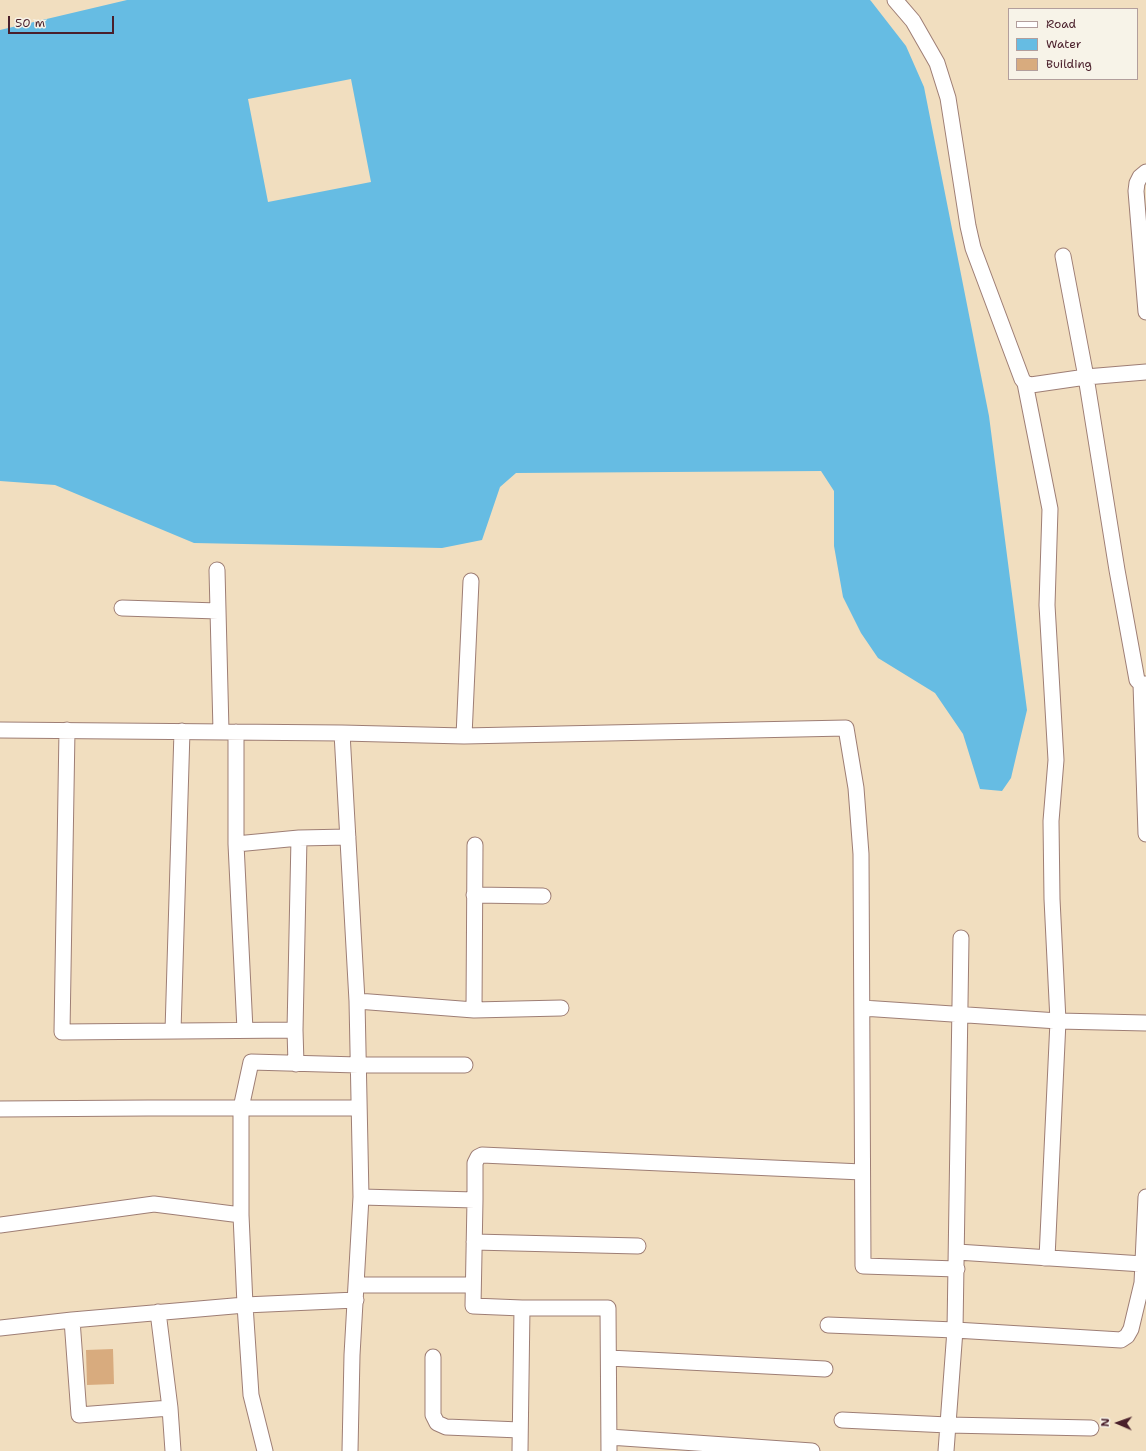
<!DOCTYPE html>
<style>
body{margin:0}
#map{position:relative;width:1146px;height:1451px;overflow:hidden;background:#f1debf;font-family:"Shantell Sans",sans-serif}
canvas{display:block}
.legend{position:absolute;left:1008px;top:8px;width:130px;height:72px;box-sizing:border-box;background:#f7f3e8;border:1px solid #b29e9c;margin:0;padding:5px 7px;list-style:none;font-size:12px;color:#4a1f2b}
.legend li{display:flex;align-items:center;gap:8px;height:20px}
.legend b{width:20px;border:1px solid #b29e9c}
.north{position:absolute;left:1098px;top:1403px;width:40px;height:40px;-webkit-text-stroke:3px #f7f3e8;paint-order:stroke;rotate:272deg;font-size:11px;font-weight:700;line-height:16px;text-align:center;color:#4a1f2b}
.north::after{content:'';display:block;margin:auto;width:14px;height:18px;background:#4a1f2b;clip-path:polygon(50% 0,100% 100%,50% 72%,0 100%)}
.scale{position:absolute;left:8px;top:16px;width:106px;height:18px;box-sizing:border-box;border:2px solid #4a1f2b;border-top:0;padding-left:5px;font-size:12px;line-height:14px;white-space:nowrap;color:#4a1f2b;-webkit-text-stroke:3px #f7f3e8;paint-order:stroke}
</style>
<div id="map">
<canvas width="1146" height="1451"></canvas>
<ul class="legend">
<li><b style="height:5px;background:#fff"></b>Road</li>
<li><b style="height:11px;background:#66bce3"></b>Water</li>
<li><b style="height:11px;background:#d8ab7e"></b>Building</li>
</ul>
<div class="north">N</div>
<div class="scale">50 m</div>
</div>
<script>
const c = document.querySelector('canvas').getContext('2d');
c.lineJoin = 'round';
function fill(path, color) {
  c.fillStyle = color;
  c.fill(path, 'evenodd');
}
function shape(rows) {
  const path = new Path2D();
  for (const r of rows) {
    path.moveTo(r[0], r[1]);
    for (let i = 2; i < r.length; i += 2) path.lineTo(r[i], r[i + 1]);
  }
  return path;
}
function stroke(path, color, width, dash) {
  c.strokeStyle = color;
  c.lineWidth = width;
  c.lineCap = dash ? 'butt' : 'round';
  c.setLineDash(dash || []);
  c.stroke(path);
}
fill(shape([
 [127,0,870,0,871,1,906,46,924,87,989,416,1027,710,1011,778,1002,791,980,789,963,734,935,693,878,658,861,633,843,597,834,546,834,491,821,471,516,473,500,487,482,540,442,548,194,543,55,485,0,481,0,30],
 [351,79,371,182,268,202,248,99]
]), '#66bce3');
fill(shape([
 [113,1349,114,1384,87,1385,86,1350]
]), '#d8ab7e');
const minor = shape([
 [895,0,913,21,937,63,948,98,968,226,973,248,1022,379,1025,383,1031,385,1086,377,1117,570,1137,680,1141,684,1146,684],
 [1146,172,1140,177,1137,183,1136,191,1146,312],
 [1063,256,1086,377,1146,372],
 [1025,383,1050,509,1047,605,1056,760,1051,821,1052,899,1058,1021,1047,1258,1044,1258],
 [217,570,221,731],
 [122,608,218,611],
 [1141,684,1146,834],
 [0,730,342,733,464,736,846,728,856,788,861,854,863,1266,957,1269],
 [67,730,62,1032,295,1030],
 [236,732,236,844,299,838],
 [342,733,357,1001,361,1197,352,1355,350,1451],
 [464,736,471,581],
 [236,844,245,1030],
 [474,895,543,896],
 [357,1001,474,1010,475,845],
 [862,1008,1058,1021,1146,1023],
 [474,1010,561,1008],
 [173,1031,182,731],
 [296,1064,295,1030,299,838,348,837],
 [0,1109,148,1108,359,1108],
 [361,1197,475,1200,473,1306,522,1308],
 [475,1200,475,1163,478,1157,482,1155,862,1172],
 [241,1215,245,1305,251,1395,265,1451],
 [0,1225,154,1204,241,1215,241,1108,251,1062,358,1065,465,1065],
 [474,1242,638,1246],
 [957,1252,1143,1264],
 [357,1285,473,1285],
 [158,1312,170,1408,173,1451],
 [72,1320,79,1415,170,1408],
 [828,1325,955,1330,961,938],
 [0,1328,72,1320,245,1305,356,1300],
 [433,1357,433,1415,437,1423,446,1427,520,1430],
 [609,1358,825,1369],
 [842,1420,948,1425,1091,1428],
 [609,1437,812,1451],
 [520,1451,522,1308,608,1308,609,1451],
 [946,1451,955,1330,1121,1340,1127,1336,1131,1329,1142,1283,1146,1197]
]);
stroke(minor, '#9e7e75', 17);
stroke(minor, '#fff', 15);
</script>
